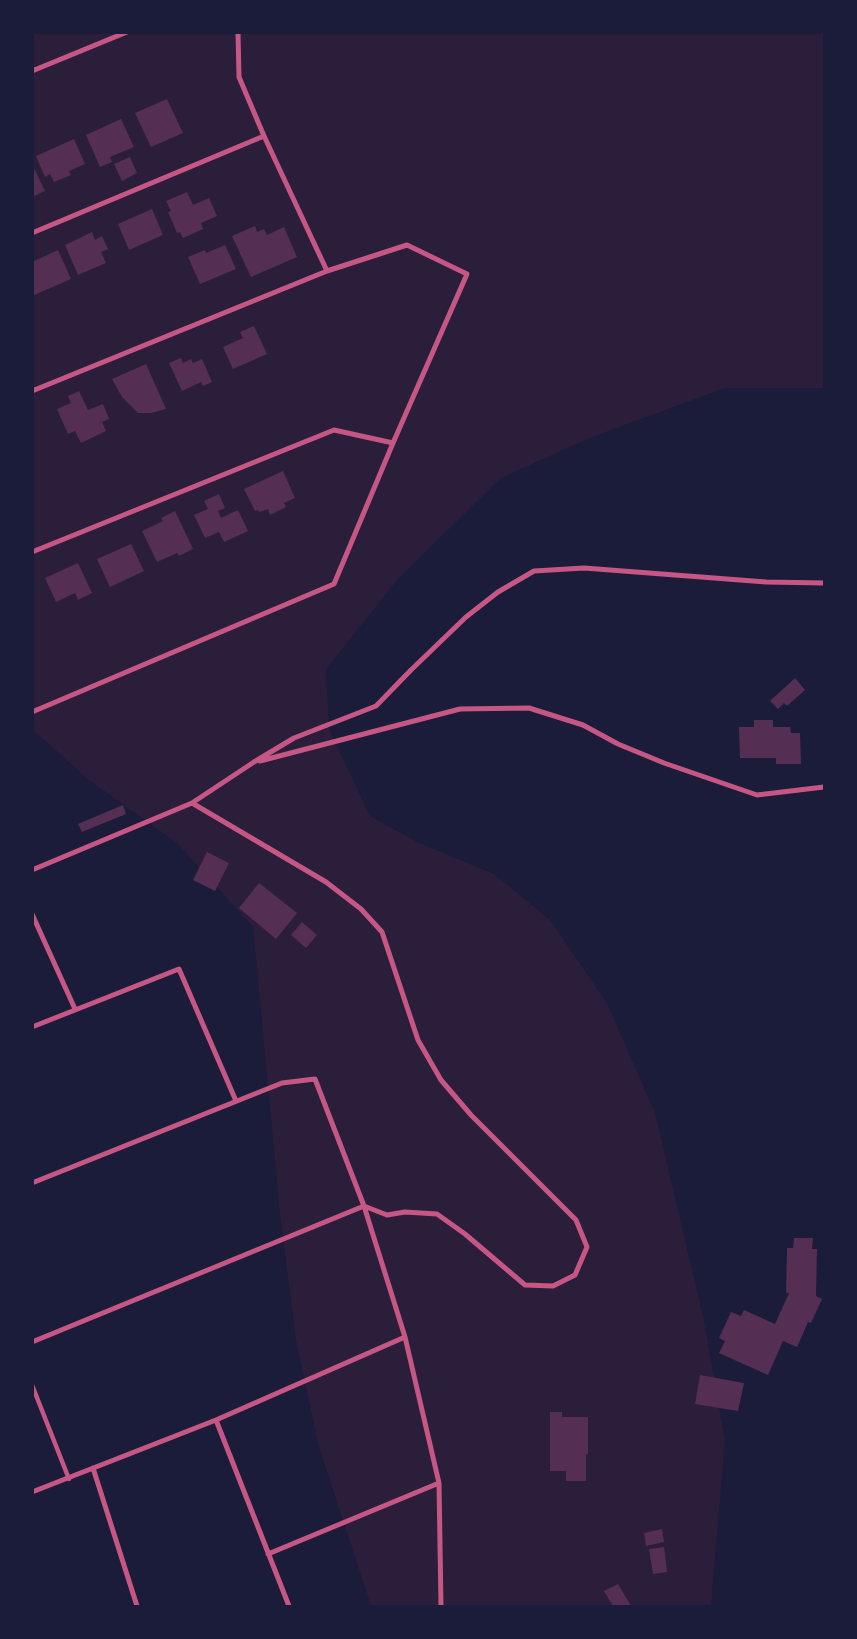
<!DOCTYPE html>
<style>
body{margin:0}
#map{position:relative;width:857px;height:1639px;overflow:hidden;background:#1b1b3a;font-family:"DejaVu Sans",sans-serif}
canvas{display:block}
.frame{position:absolute;inset:0;border:34px solid #1b1b3a;pointer-events:none}
</style>
<div id="map">
<canvas width="857" height="1639"></canvas>
<div class="frame"></div>
</div>
<script>
const c = document.querySelector('canvas').getContext('2d');
c.lineJoin = 'round';
function fill(path, color) {
  c.fillStyle = color;
  c.fill(path, 'evenodd');
}
function shape(rows) {
  const path = new Path2D();
  for (const r of rows) {
    path.moveTo(r[0], r[1]);
    for (let i = 2; i < r.length; i += 2) path.lineTo(r[i], r[i + 1]);
  }
  return path;
}
function stroke(path, color, width, dash) {
  c.strokeStyle = color;
  c.lineWidth = width;
  c.lineCap = dash ? 'butt' : 'round';
  c.setLineDash(dash || []);
  c.stroke(path);
}
fill(shape([
 [33,33,824,33,824,388,725,388,592,437,501,478,398,579,326,669,329,729,370,816,419,843,494,874,550,920,607,1003,655,1113,703,1316,725,1440,711,1606,371,1606,319,1447,296,1341,280,1214,253,927,177,843,89,780,33,730]
]), '#2a1e3b');
fill(shape([
 [167,99,183,133,151,147,135,113],
 [121,119,134,147,110,157,112,162,100,167,86,135],
 [74,139,85,164,69,171,71,175,54,182,50,174,45,177,36,156],
 [130,157,137,173,122,181,114,164],
 [32,164,45,191,32,197],
 [187,192,193,205,209,198,217,216,201,223,203,229,183,238,180,232,177,233,168,212,171,211,166,201],
 [152,209,163,235,129,250,118,224],
 [255,226,257,232,264,229,267,235,284,227,297,257,251,277,232,236],
 [92,232,95,240,102,236,108,249,101,252,106,263,78,275,65,245],
 [225,245,236,269,200,284,188,257,205,250,206,253],
 [58,250,71,279,32,296,32,262],
 [254,326,267,354,233,369,223,347,243,338,240,332],
 [181,358,183,363,191,359,193,363,202,359,212,382,203,386,201,382,182,391,169,363],
 [146,364,166,409,151,413,138,413,122,397,112,379],
 [79,391,88,410,103,404,109,419,102,422,106,431,81,443,75,431,68,434,57,409,71,403,68,396],
 [283,471,295,498,284,503,286,507,270,515,268,509,259,512,258,510,255,511,244,489],
 [219,494,225,508,218,511,221,518,238,510,248,531,224,542,219,532,205,538,194,515,208,509,204,501],
 [175,511,193,549,179,556,177,553,157,562,142,531,163,521,161,518],
 [131,544,144,571,110,587,97,559],
 [78,563,92,593,78,600,75,593,56,602,45,578],
 [795,678,805,690,787,706,784,703,778,709,770,701],
 [754,720,773,720,773,727,790,727,791,733,800,733,801,764,776,764,776,758,740,758,739,727,754,727],
 [123,805,126,814,82,832,78,824],
 [207,852,229,863,215,891,193,880],
 [259,883,297,913,276,939,239,908],
 [302,922,317,935,306,948,291,935],
 [794,1238,813,1238,812,1249,817,1249,816,1296,822,1299,811,1323,808,1322,797,1347,783,1341,768,1375,719,1353,725,1341,719,1338,731,1312,741,1316,744,1310,775,1324,789,1293,786,1293,787,1248,793,1248],
 [700,1375,744,1383,738,1411,695,1404],
 [550,1412,562,1412,562,1417,588,1417,588,1454,586,1454,586,1481,566,1481,566,1471,550,1471],
 [662,1529,664,1542,646,1546,644,1533],
 [664,1547,667,1572,653,1574,649,1549],
 [618,1584,631,1606,613,1606,604,1591]
]), '#542f53');
stroke(shape([
 [32,1385,69,1479]
]), '#c65784', 4.5);
stroke(shape([
 [238,32,239,77,264,136,327,271],
 [32,71,127,32],
 [32,233,264,136],
 [32,391,327,271,407,245,467,274,393,443,334,584,32,712],
 [32,552,334,430,393,443],
 [260,761,460,709,529,708,583,725,618,744,664,763,757,795,824,787],
 [32,870,192,803,254,762,294,738,376,706,411,670,466,617,498,592,534,571,584,568,766,582,824,583],
 [32,914,75,1009],
 [32,1027,179,969,236,1101],
 [32,1183,282,1083,315,1079,364,1206,405,1337,439,1483,441,1606],
 [32,1342,364,1206,387,1215,405,1212,437,1214,465,1234,525,1285,553,1286,575,1275,587,1247,576,1220,471,1115,441,1080,418,1040,382,932,361,909,326,882,192,803],
 [216,1420,289,1606],
 [93,1468,137,1606],
 [32,1492,216,1420,405,1337],
 [268,1554,439,1483]
]), '#c65784', 5);
</script>
